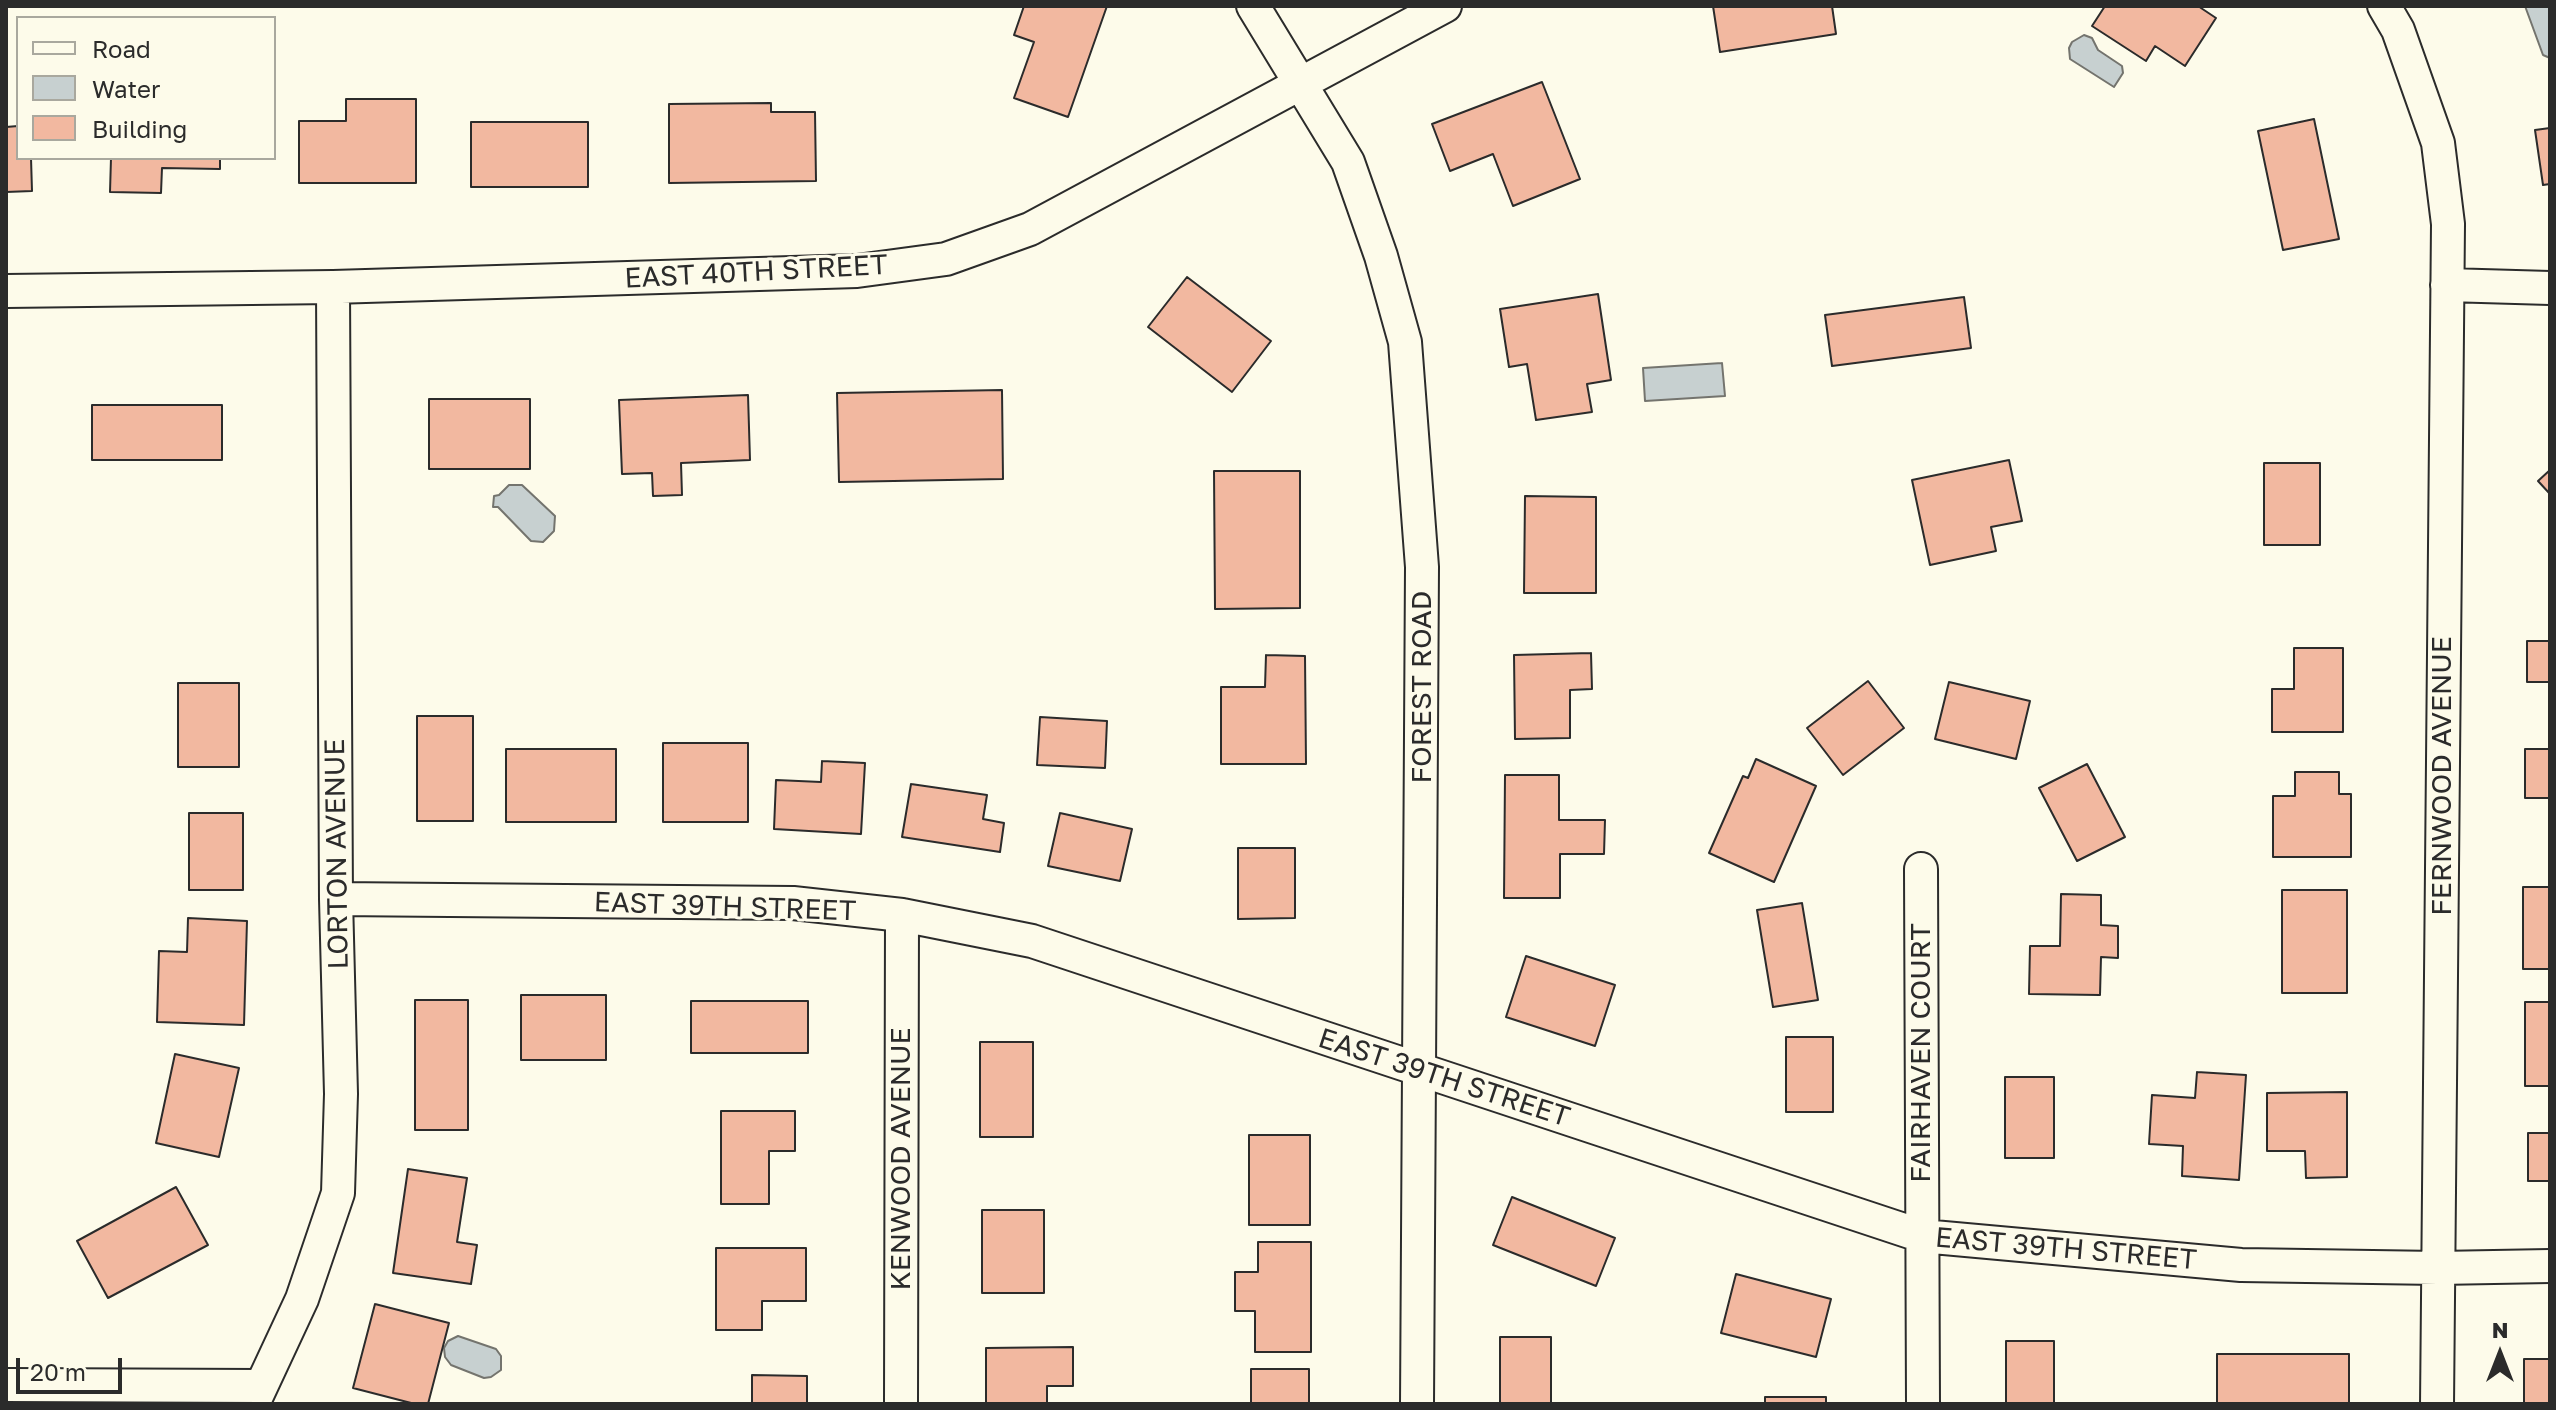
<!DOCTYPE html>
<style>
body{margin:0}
#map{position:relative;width:2556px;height:1410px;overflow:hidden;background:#fdfbea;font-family:"Golos Text",sans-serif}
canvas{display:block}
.frame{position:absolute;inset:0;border:8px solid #2b2b2b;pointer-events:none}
.legend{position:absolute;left:16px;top:16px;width:260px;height:144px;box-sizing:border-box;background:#fdfbea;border:2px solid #a9a89e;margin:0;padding:10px 14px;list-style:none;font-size:24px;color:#2b2b2b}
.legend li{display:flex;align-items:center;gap:16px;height:40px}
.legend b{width:40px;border:2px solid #a9a89e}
.north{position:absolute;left:2460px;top:1314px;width:80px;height:80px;-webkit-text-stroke:6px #fdfbea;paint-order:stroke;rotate:0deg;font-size:22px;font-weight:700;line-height:32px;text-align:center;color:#2b2b2b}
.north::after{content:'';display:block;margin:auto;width:28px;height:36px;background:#2b2b2b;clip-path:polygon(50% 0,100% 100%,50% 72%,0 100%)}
.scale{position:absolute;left:16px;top:1358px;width:106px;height:36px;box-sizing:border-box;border:4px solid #2b2b2b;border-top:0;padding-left:10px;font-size:24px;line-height:28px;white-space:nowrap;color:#2b2b2b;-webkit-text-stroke:6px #fdfbea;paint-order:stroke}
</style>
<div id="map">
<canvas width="2556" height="1410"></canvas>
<div class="frame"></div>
<ul class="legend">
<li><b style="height:10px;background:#fdfbea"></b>Road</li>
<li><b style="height:22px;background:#c7d0d0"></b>Water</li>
<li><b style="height:22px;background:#f2b8a0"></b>Building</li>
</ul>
<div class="north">N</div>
<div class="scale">20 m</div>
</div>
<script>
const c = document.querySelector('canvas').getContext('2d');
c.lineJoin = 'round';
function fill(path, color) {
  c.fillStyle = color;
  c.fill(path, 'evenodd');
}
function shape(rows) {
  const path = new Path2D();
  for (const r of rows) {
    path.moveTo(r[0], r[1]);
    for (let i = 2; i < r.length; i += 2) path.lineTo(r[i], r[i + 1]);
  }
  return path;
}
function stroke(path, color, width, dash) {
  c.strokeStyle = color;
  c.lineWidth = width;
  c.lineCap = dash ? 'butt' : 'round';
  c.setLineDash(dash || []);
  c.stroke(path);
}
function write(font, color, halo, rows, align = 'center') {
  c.font = font + ' "Golos Text",sans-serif';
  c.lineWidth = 6;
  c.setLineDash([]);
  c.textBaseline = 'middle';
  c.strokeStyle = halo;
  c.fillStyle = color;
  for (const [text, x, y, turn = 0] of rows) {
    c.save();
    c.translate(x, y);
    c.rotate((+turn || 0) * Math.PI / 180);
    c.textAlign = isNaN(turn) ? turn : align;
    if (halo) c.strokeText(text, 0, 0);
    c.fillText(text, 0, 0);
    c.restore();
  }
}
const water = shape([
 [2525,6,2550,6,2550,58,2543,55,2525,6],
 [2084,35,2092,38,2098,50,2122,66,2123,73,2114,87,2070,59,2069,48,2072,42,2084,35],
 [1722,363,1725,396,1645,401,1643,368,1722,363],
 [509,485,522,485,555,516,554,531,543,542,531,541,498,507,493,507,494,496,499,495,509,485],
 [458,1336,496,1349,501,1356,501,1370,491,1377,484,1378,451,1365,445,1357,444,1348,448,1341,458,1336]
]);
fill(water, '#c7d0d0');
stroke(water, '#74746e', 2);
const building = shape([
 [1024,6,1107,6,1068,117,1014,98,1034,42,1014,35,1024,6],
 [1713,6,1832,6,1836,34,1720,52,1713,6],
 [2105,6,2198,6,2216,18,2185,66,2155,46,2146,61,2092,26,2105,6],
 [1542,82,1580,179,1513,206,1493,154,1450,171,1432,124,1542,82],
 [346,99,416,99,416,183,299,183,299,121,346,121,346,99],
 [771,103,771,112,815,112,816,181,669,183,669,104,771,103],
 [2314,119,2339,239,2283,250,2258,131,2314,119],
 [471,122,588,122,588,187,471,187,471,122],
 [18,126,18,158,31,158,32,191,6,192,6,127,18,126],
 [2550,128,2550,184,2543,185,2535,130,2550,128],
 [111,158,220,158,220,169,162,168,161,193,110,192,111,158],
 [1187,277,1271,341,1232,392,1148,327,1187,277],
 [1598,294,1611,380,1587,384,1592,412,1536,420,1527,364,1509,367,1500,309,1598,294],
 [1964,297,1971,348,1832,366,1825,315,1964,297],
 [1002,390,1003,479,839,482,837,393,1002,390],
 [748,395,750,460,681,463,682,495,653,496,652,473,622,474,619,400,748,395],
 [429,399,530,399,530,469,429,469,429,399],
 [92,405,222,405,222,460,92,460,92,405],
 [2009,460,2022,521,1991,527,1996,551,1930,565,1912,480,2009,460],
 [2264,463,2320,463,2320,545,2264,545,2264,463],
 [2550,470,2550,494,2538,481,2550,470],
 [1214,471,1300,471,1300,608,1215,609,1214,471],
 [1525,496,1596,497,1596,593,1524,593,1525,496],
 [2527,641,2550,641,2550,682,2527,682,2527,641],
 [2294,648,2343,648,2343,732,2272,732,2272,689,2294,689,2294,648],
 [1591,653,1592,689,1570,690,1570,738,1515,739,1514,655,1591,653],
 [1266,655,1305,656,1306,764,1221,764,1221,687,1265,687,1266,655],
 [1868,681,1904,728,1843,775,1807,728,1868,681],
 [1949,682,2030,701,2016,759,1935,739,1949,682],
 [178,683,239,683,239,767,178,767,178,683],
 [417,716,473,716,473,821,417,821,417,716],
 [1040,717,1107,721,1105,768,1037,765,1040,717],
 [663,743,748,743,748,822,663,822,663,743],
 [506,749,616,749,616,822,506,822,506,749],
 [2525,749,2550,749,2550,798,2525,798,2525,749],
 [1756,759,1816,786,1774,882,1709,853,1743,776,1748,778,1756,759],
 [822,761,865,763,861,834,774,829,776,780,821,782,822,761],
 [2087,764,2125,837,2077,861,2039,788,2087,764],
 [2295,772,2339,772,2339,794,2351,794,2351,857,2273,857,2273,796,2295,796,2295,772],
 [1505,775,1559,775,1559,820,1605,820,1604,854,1560,854,1560,898,1504,898,1505,775],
 [911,784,987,795,983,819,1004,823,1000,852,902,837,911,784],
 [189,813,243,813,243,890,189,890,189,813],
 [1060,813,1132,829,1120,881,1048,866,1060,813],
 [1238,848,1295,848,1295,918,1238,919,1238,848],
 [2523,887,2550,887,2550,969,2523,969,2523,887],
 [2282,890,2347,890,2347,993,2282,993,2282,890],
 [2061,894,2101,895,2101,925,2118,926,2118,958,2101,957,2100,995,2029,994,2030,946,2060,946,2061,894],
 [1802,903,1818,1000,1773,1007,1757,910,1802,903],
 [188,918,247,921,244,1025,157,1022,159,951,187,952,188,918],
 [1526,956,1615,985,1595,1046,1506,1017,1526,956],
 [521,995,606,995,606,1060,521,1060,521,995],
 [415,1000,468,1000,468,1130,415,1130,415,1000],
 [691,1001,808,1001,808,1053,691,1053,691,1001],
 [2525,1002,2550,1002,2550,1086,2525,1086,2525,1002],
 [1786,1037,1833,1037,1833,1112,1786,1112,1786,1037],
 [980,1042,1033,1042,1033,1137,980,1137,980,1042],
 [175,1054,239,1068,219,1157,156,1143,175,1054],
 [2197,1072,2246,1075,2239,1180,2182,1176,2183,1146,2149,1144,2152,1095,2195,1098,2197,1072],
 [2005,1077,2054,1077,2054,1158,2005,1158,2005,1077],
 [2347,1092,2347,1177,2306,1178,2305,1151,2267,1151,2267,1093,2347,1092],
 [721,1111,795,1111,795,1151,769,1151,769,1204,721,1204,721,1111],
 [2528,1133,2550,1133,2550,1181,2528,1181,2528,1133],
 [1249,1135,1310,1135,1310,1225,1249,1225,1249,1135],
 [408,1169,467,1178,457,1242,477,1245,471,1284,393,1273,408,1169],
 [176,1187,208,1245,108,1298,77,1241,176,1187],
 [1512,1197,1615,1238,1596,1286,1493,1245,1512,1197],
 [982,1210,1044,1210,1044,1293,982,1293,982,1210],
 [1258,1242,1311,1242,1311,1352,1255,1352,1255,1311,1235,1311,1235,1272,1258,1272,1258,1242],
 [716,1248,806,1248,806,1301,762,1301,762,1330,716,1330,716,1248],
 [1736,1274,1831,1299,1816,1357,1721,1333,1736,1274],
 [375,1304,449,1323,428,1404,415,1404,353,1388,375,1304],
 [1500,1337,1551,1337,1551,1404,1500,1404,1500,1337],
 [2006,1341,2054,1341,2054,1404,2006,1404,2006,1341],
 [1073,1347,1073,1386,1047,1386,1047,1404,986,1404,986,1348,1073,1347],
 [2217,1354,2349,1354,2349,1404,2217,1404,2217,1354],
 [2524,1359,2550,1359,2550,1404,2524,1404,2524,1359],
 [1251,1369,1309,1369,1309,1404,1251,1404,1251,1369],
 [752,1375,807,1376,807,1404,752,1404,752,1375],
 [1765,1397,1826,1397,1826,1404,1765,1404,1765,1397]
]);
fill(building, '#f2b8a0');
stroke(building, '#2b2b2b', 2);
const street = shape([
 [1253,6,1348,162,1381,256,1405,342,1422,567,1417,1404],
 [2384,6,2398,30,2438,143,2448,224,2437,1404],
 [2447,285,2550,288],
 [6,291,333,287,857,271,946,259,1030,229,1445,6],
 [1921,869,1923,1404],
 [336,899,793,903,902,915,1032,941,1922,1236,2241,1265,2438,1268,2550,1266],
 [6,1385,261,1386],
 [253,1404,302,1299,338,1193,341,1094,336,899,333,287],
 [901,1404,902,915]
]);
stroke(street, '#2b2b2b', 36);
stroke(street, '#fdfbea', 32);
write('28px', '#2b2b2b', '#fdfbea', [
 ["EAST 40TH STREET",756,272,-3],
 ["FOREST ROAD",1422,687,-90],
 ["FERNWOOD AVENUE",2442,776,-90],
 ["LORTON AVENUE",337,854,-91],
 ["EAST 39TH STREET",725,907,2],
 ["FAIRHAVEN COURT",1921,1053,-90],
 ["EAST 39TH STREET",1444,1078,18],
 ["KENWOOD AVENUE",901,1159,-90],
 ["EAST 39TH STREET",2066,1249,5]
]);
</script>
